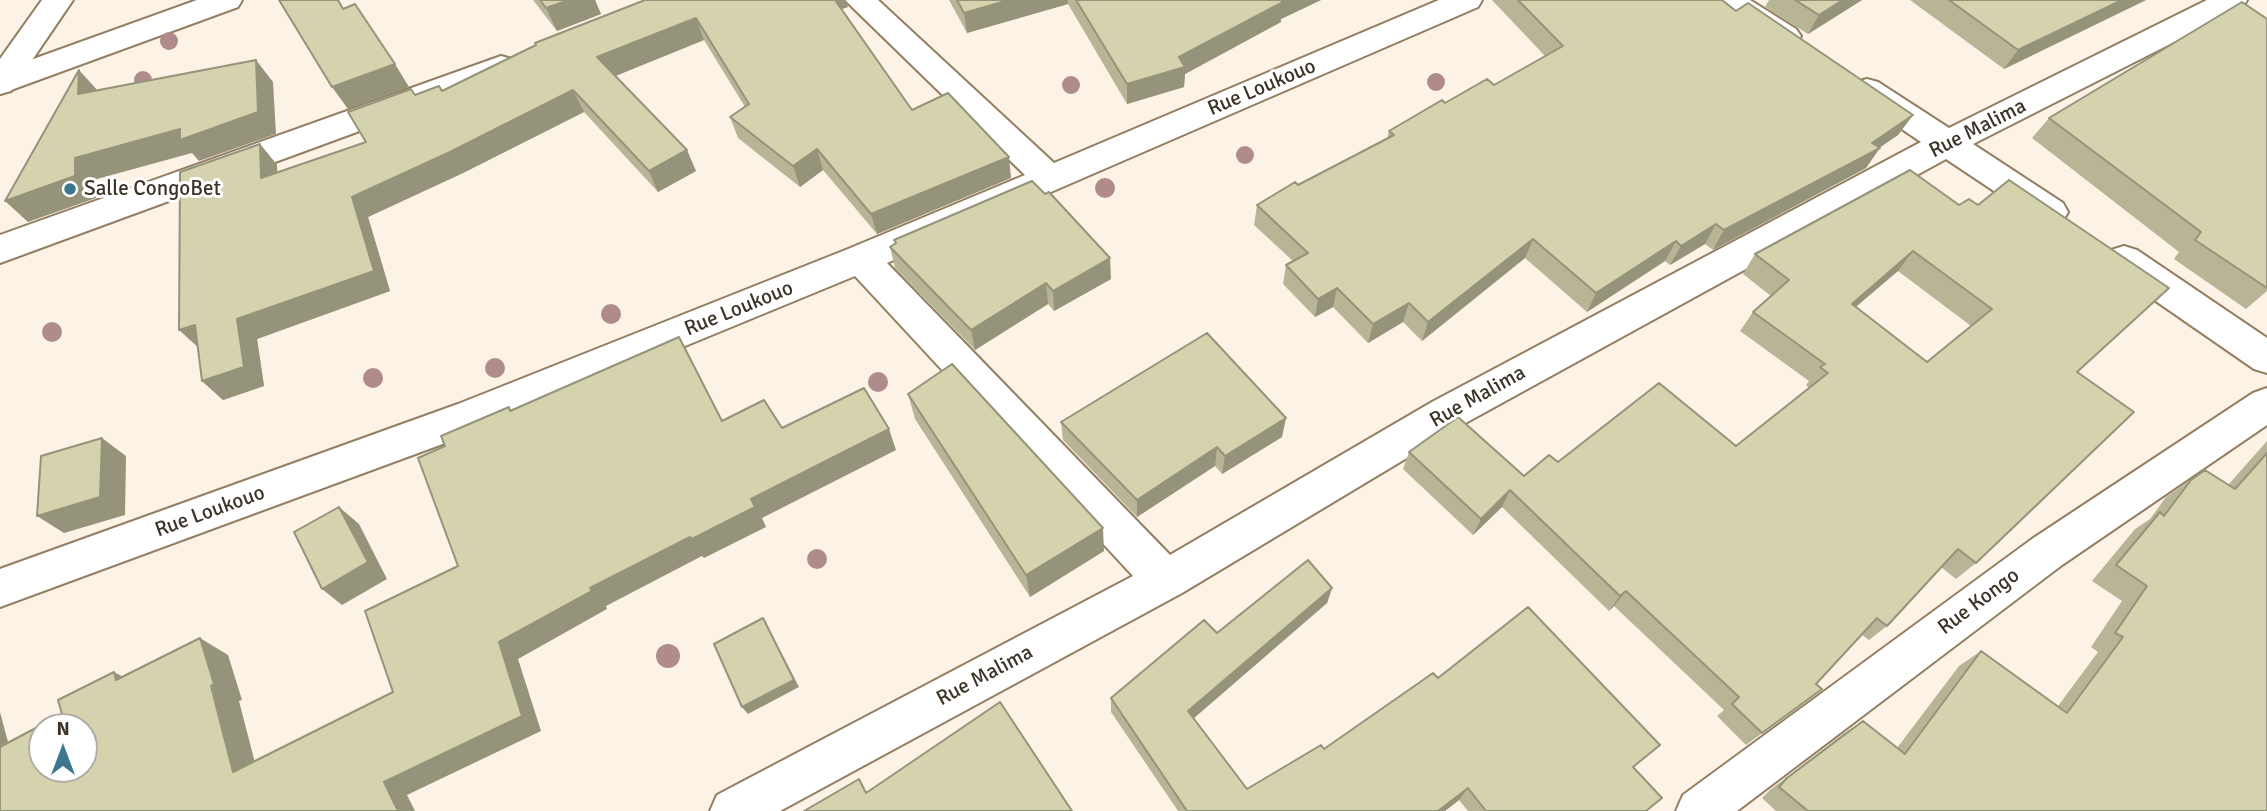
<!DOCTYPE html>
<style>
body{margin:0}
#map{position:relative;width:2267px;height:811px;overflow:hidden;background:#fcf2e6;font-family:Signika,sans-serif}
canvas{display:block}
.north{position:absolute;left:28px;top:713px;width:70px;height:70px;box-sizing:border-box;background:#fff;border:2px solid #b1aea9;border-radius:50%;rotate:0deg;font-size:19px;font-weight:700;line-height:28px;text-align:center;color:#3d3428}
.north::after{content:'';display:block;margin:auto;width:24px;height:32px;background:#3c768f;clip-path:polygon(50% 0,100% 100%,50% 72%,0 100%)}
</style>
<div id="map">
<canvas width="2267" height="811"></canvas>
<div class="north">N</div>
</div>
<script>
const c = document.querySelector('canvas').getContext('2d');
c.lineJoin = 'round';
function shape(rows) {
  const path = new Path2D();
  for (const r of rows) {
    path.moveTo(r[0], r[1]);
    for (let i = 2; i < r.length; i += 2) path.lineTo(r[i], r[i + 1]);
  }
  return path;
}
function stroke(path, color, width, dash) {
  c.strokeStyle = color;
  c.lineWidth = width;
  c.lineCap = dash ? 'butt' : 'round';
  c.setLineDash(dash || []);
  c.stroke(path);
}
function fill(path, color) {
  c.fillStyle = color;
  c.fill(path, 'evenodd');
}
function write(font, color, halo, rows, align = 'center') {
  c.font = font + ' Signika,sans-serif';
  c.lineWidth = 6;
  c.setLineDash([]);
  c.textBaseline = 'middle';
  c.strokeStyle = halo;
  c.fillStyle = color;
  for (const [text, x, y, turn = 0] of rows) {
    c.save();
    c.translate(x, y);
    c.rotate((+turn || 0) * Math.PI / 180);
    c.textAlign = isNaN(turn) ? turn : align;
    if (halo) c.strokeText(text, 0, 0);
    c.fillText(text, 0, 0);
    c.restore();
  }
}
const minor = shape([
 [197,0,242,0,238,7,0,94,0,71,197,0],
 [845,0,878,0,1054,163,1439,0,1482,0,1478,7,887,263,1170,555,1432,402,1921,142,1856,98,1851,90,1856,82,1867,79,1878,82,1949,128,2207,0,2247,0,2243,7,1973,144,2063,203,2068,212,2063,221,2051,225,2039,221,1946,159,1460,426,1182,593,780,811,710,811,717,795,1133,576,855,276,486,428,0,607,0,569,458,404,848,249,1025,175,845,0],
 [1713,0,1750,0,1796,29,1801,36,1796,43,1785,47,1774,43,1717,7,1713,0],
 [501,56,512,59,517,67,512,75,0,263,0,235,501,56],
 [2124,246,2137,250,2267,338,2267,373,2254,369,2111,270,2106,260,2111,250,2124,246],
 [2267,388,2267,425,2062,565,1737,811,1676,811,1683,795,2032,539,2253,393,2267,388]
]);
const primary = shape([
 [42,0,73,0,11,91,0,94,0,59,42,0]
]);
stroke(minor, '#947e62', 4);
stroke(primary, '#947e62', 4);
fill(minor, '#fff');
fill(primary, '#fff');
c.fillStyle = '#af8c8b';
for (const [x, y, r] of [
 [169,41,9],
 [143,80,9],
 [1436,82,9],
 [1071,85,9],
 [1245,155,9],
 [1105,188,10],
 [611,314,10],
 [52,332,10],
 [495,368,10],
 [373,378,10],
 [878,382,10],
 [817,559,10],
 [668,656,12]
]) {
  c.beginPath();
  c.arc(x, y, r, 0, 2 * Math.PI);
  c.fill();
}
fill(shape([
 [533,0,595,0,601,14,557,31],
 [645,0,848,7,841,9,912,110,1011,178,877,234,823,170,800,187,738,138,730,117,745,107,704,40,615,76,696,171,658,192,584,112,463,173,368,217,390,291,257,339,264,386,223,400,202,381,260,144,277,165,277,172,366,142,415,95,442,91],
 [949,0,1321,0,1281,19,1281,22,1185,74,1184,87,1127,104,1068,4,967,33],
 [1492,0,1722,0,1736,11,1913,115,1898,135,1879,148,1866,168,1713,250,1705,244,1670,265,1665,261,1587,312,1525,258,1422,341,1403,322,1368,343,1333,307,1315,317,1283,284,1286,265,1293,261,1254,225,1257,205,1387,139,1389,131,1445,103,1494,85,1545,56],
 [1769,0,1862,0,1808,34,1765,7],
 [1910,0,2146,0,2004,69],
 [2267,19,2267,291,2246,309,2174,259,2179,252,2032,138,2049,118],
 [1910,170,2077,372,1976,563,1956,579,1941,567,1887,626,1869,640,1861,634,1816,684,1822,689,1746,745,1717,716,1724,710,1614,606,1609,611,1502,507,1473,535,1403,469,1409,452,1524,476,1558,462,1736,446,1809,388,1806,385,1809,381,1740,331,1753,312,1771,296,1743,274,1755,254],
 [1898,271,1971,326,1927,362,1855,307],
 [894,240,1111,279,1054,311,1048,304,975,350,895,268,890,247,895,244],
 [908,394,1104,551,1030,597,915,419],
 [1061,422,1282,437,1222,474,1215,466,1137,517,1063,440],
 [2267,441,2267,811,1776,811,1762,798,1770,790,1844,733,1863,721,1897,748,1959,666,1981,651,2058,706,2098,652,2091,647,2122,601,2092,581,2135,529,2150,519,2166,497,2205,470,2228,485],
 [1332,588,1327,603,1194,718,1247,789,1324,749,1438,678,1633,768,1646,811,1468,811,1459,800,1445,811,1178,811,1111,712,1111,698,1217,633]
]), '#b7b596');
fill(shape([
 [569,0,595,0,601,14,557,31,546,8],
 [830,0,846,0,848,7,833,12],
 [1009,0,1068,0,1068,4,967,33,964,13],
 [1281,0,1321,0,1281,19,1281,22,1185,74,1184,87,1127,104,1127,84],
 [1843,0,1862,0,1808,34,1819,15],
 [2122,0,2146,0,2004,69,2018,50],
 [696,18,704,40,608,79,597,57],
 [256,60,273,82,276,134,199,161,192,153,97,179,96,198,28,222,5,201,75,158,180,129],
 [395,64,409,87,348,109,332,87],
 [79,70,99,92,78,94],
 [573,90,584,112,463,173,368,217,390,291,257,339,264,386,223,400,202,381,237,319,352,197],
 [1913,115,1898,135,1876,150,1880,148,1866,168,1713,250,1724,230,1872,143],
 [260,144,277,165,278,199,261,178],
 [817,149,823,170,800,187,793,166],
 [687,150,696,171,658,192,649,171],
 [1009,157,1011,178,877,234,871,214],
 [1716,224,1705,244,1670,265,1681,246],
 [1533,239,1525,258,1422,341,1428,322],
 [1676,241,1665,261,1587,312,1596,293],
 [1913,251,1898,271,1837,323,1852,304],
 [1110,258,1111,279,1054,311,1053,291],
 [1046,283,1048,304,975,350,971,330],
 [1337,288,1333,307,1315,317,1318,299],
 [1409,303,1403,322,1368,343,1373,324],
 [195,325,200,349,179,330],
 [1286,418,1282,437,1222,474,1225,456],
 [889,429,896,450,762,518,766,527,704,558,702,556,606,606,607,609,518,659,541,731,407,795,415,811,398,811,384,782,499,642,590,588,751,499],
 [102,438,126,456,125,515,64,533,37,516],
 [1217,447,1215,466,1137,517,1137,500],
 [1510,490,1502,507,1473,535,1481,519],
 [339,507,359,524,387,579,342,605,322,589],
 [1103,528,1104,551,1030,597,1026,575],
 [1332,588,1327,603,1187,724,1188,711],
 [1626,591,1614,606,1609,611,1620,596],
 [763,618,799,687,748,714,742,707],
 [200,638,228,655,242,700,239,701,261,786,233,772],
 [114,672,144,688,116,680],
 [0,712,16,772,0,766],
 [1468,788,1459,800,1445,811,1438,811]
]), '#95937a');
const building = shape([
 [279,0,338,0,343,9,355,4,395,64,332,87,279,0],
 [540,0,569,0,546,8,540,0],
 [645,0,835,0,912,110,948,93,1009,157,871,214,817,149,793,166,730,117,749,104,696,18,597,57,687,150,649,171,573,90,450,152,352,197,374,271,237,319,244,367,202,381,195,325,179,330,180,172,260,144,261,178,366,142,348,112,411,89,415,95,439,86,442,91,536,45,535,43,645,0],
 [957,0,1009,0,964,13,957,0],
 [1076,0,1281,0,1283,2,1179,57,1185,67,1127,84,1076,0],
 [1518,0,1722,0,1736,11,1748,3,1913,115,1872,143,1880,148,1724,230,1716,224,1681,246,1676,241,1596,293,1533,239,1428,322,1409,303,1373,324,1337,288,1318,299,1286,265,1308,253,1257,205,1295,182,1298,185,1394,135,1389,131,1442,100,1445,103,1487,79,1494,85,1563,46,1518,0],
 [1795,0,1843,0,1819,15,1795,0],
 [1949,0,2122,0,2018,50,1949,0],
 [2242,2,2267,19,2267,288,2195,240,2201,232,2049,118,2242,2],
 [256,60,258,112,180,140,180,129,75,158,75,176,5,201,79,70,78,94,256,60],
 [1910,170,1959,205,1969,199,1978,205,2009,180,2169,288,2077,372,2134,412,1976,563,1958,549,1887,626,1877,618,1816,684,1822,689,1762,733,1732,704,1739,697,1626,591,1620,596,1510,490,1481,519,1409,452,1458,417,1524,476,1549,455,1558,462,1659,383,1736,446,1828,373,1820,367,1825,364,1753,312,1789,280,1755,254,1910,170],
 [1913,251,1992,309,1927,362,1852,304,1913,251],
 [1032,181,1045,194,1049,192,1110,258,1053,291,1046,283,971,330,890,247,896,243,894,240,1032,181],
 [1207,333,1286,418,1225,456,1217,447,1137,500,1061,422,1207,333],
 [679,337,722,421,764,400,782,428,864,388,889,429,751,499,755,507,692,539,690,537,590,588,592,591,499,642,522,716,384,782,398,811,0,811,0,747,62,714,58,700,114,672,116,680,200,638,214,684,211,686,233,772,393,692,365,611,458,566,418,458,445,446,441,436,509,407,510,411,679,337],
 [42,727,84,727,84,769,42,769,42,727],
 [952,364,1103,528,1026,575,908,394,952,364],
 [102,438,100,497,37,516,41,456,102,438],
 [2267,453,2267,811,1808,811,1779,787,1787,778,1863,721,1905,754,1981,651,2067,713,2123,637,2115,633,2147,586,2116,565,2160,512,2164,516,2191,480,2205,470,2235,489,2267,453],
 [339,507,368,562,322,589,294,532,339,507],
 [1308,560,1332,588,1188,711,1247,789,1321,745,1324,749,1433,673,1438,678,1528,607,1660,745,1633,767,1662,798,1646,811,1486,811,1468,788,1438,811,1187,811,1111,698,1204,620,1217,633,1308,560],
 [763,618,794,680,742,707,714,644,763,618],
 [1000,702,1072,811,804,811,859,779,866,793,1000,702]
]);
fill(building, '#d5d2ae');
stroke(building, '#95937a', 2);
for (const [x, y, r, color] of [
 [70,189,7,"#3c768f"]
]) {
  const dot = new Path2D();
  dot.arc(x, y, r, 0, 2 * Math.PI);
  c.fillStyle = color;
  c.fill(dot);
  stroke(dot, '#fff', 2.5);
}
write('21px', '#3d3428', '#fff', [
 ["Rue Loukouo",1262,88,-23],
 ["Rue Malima",1978,129,-27],
 ["Rue Loukouo",739,309,-22],
 ["Rue Malima",1478,397,-29],
 ["Rue Loukouo",210,512,-20],
 ["Rue Kongo",1979,602,-37],
 ["Rue Malima",985,676,-28]
]);
write('21px', '#3d3428', '#fff', [
 ["Salle CongoBet",84,189]
], 'left');
</script>
